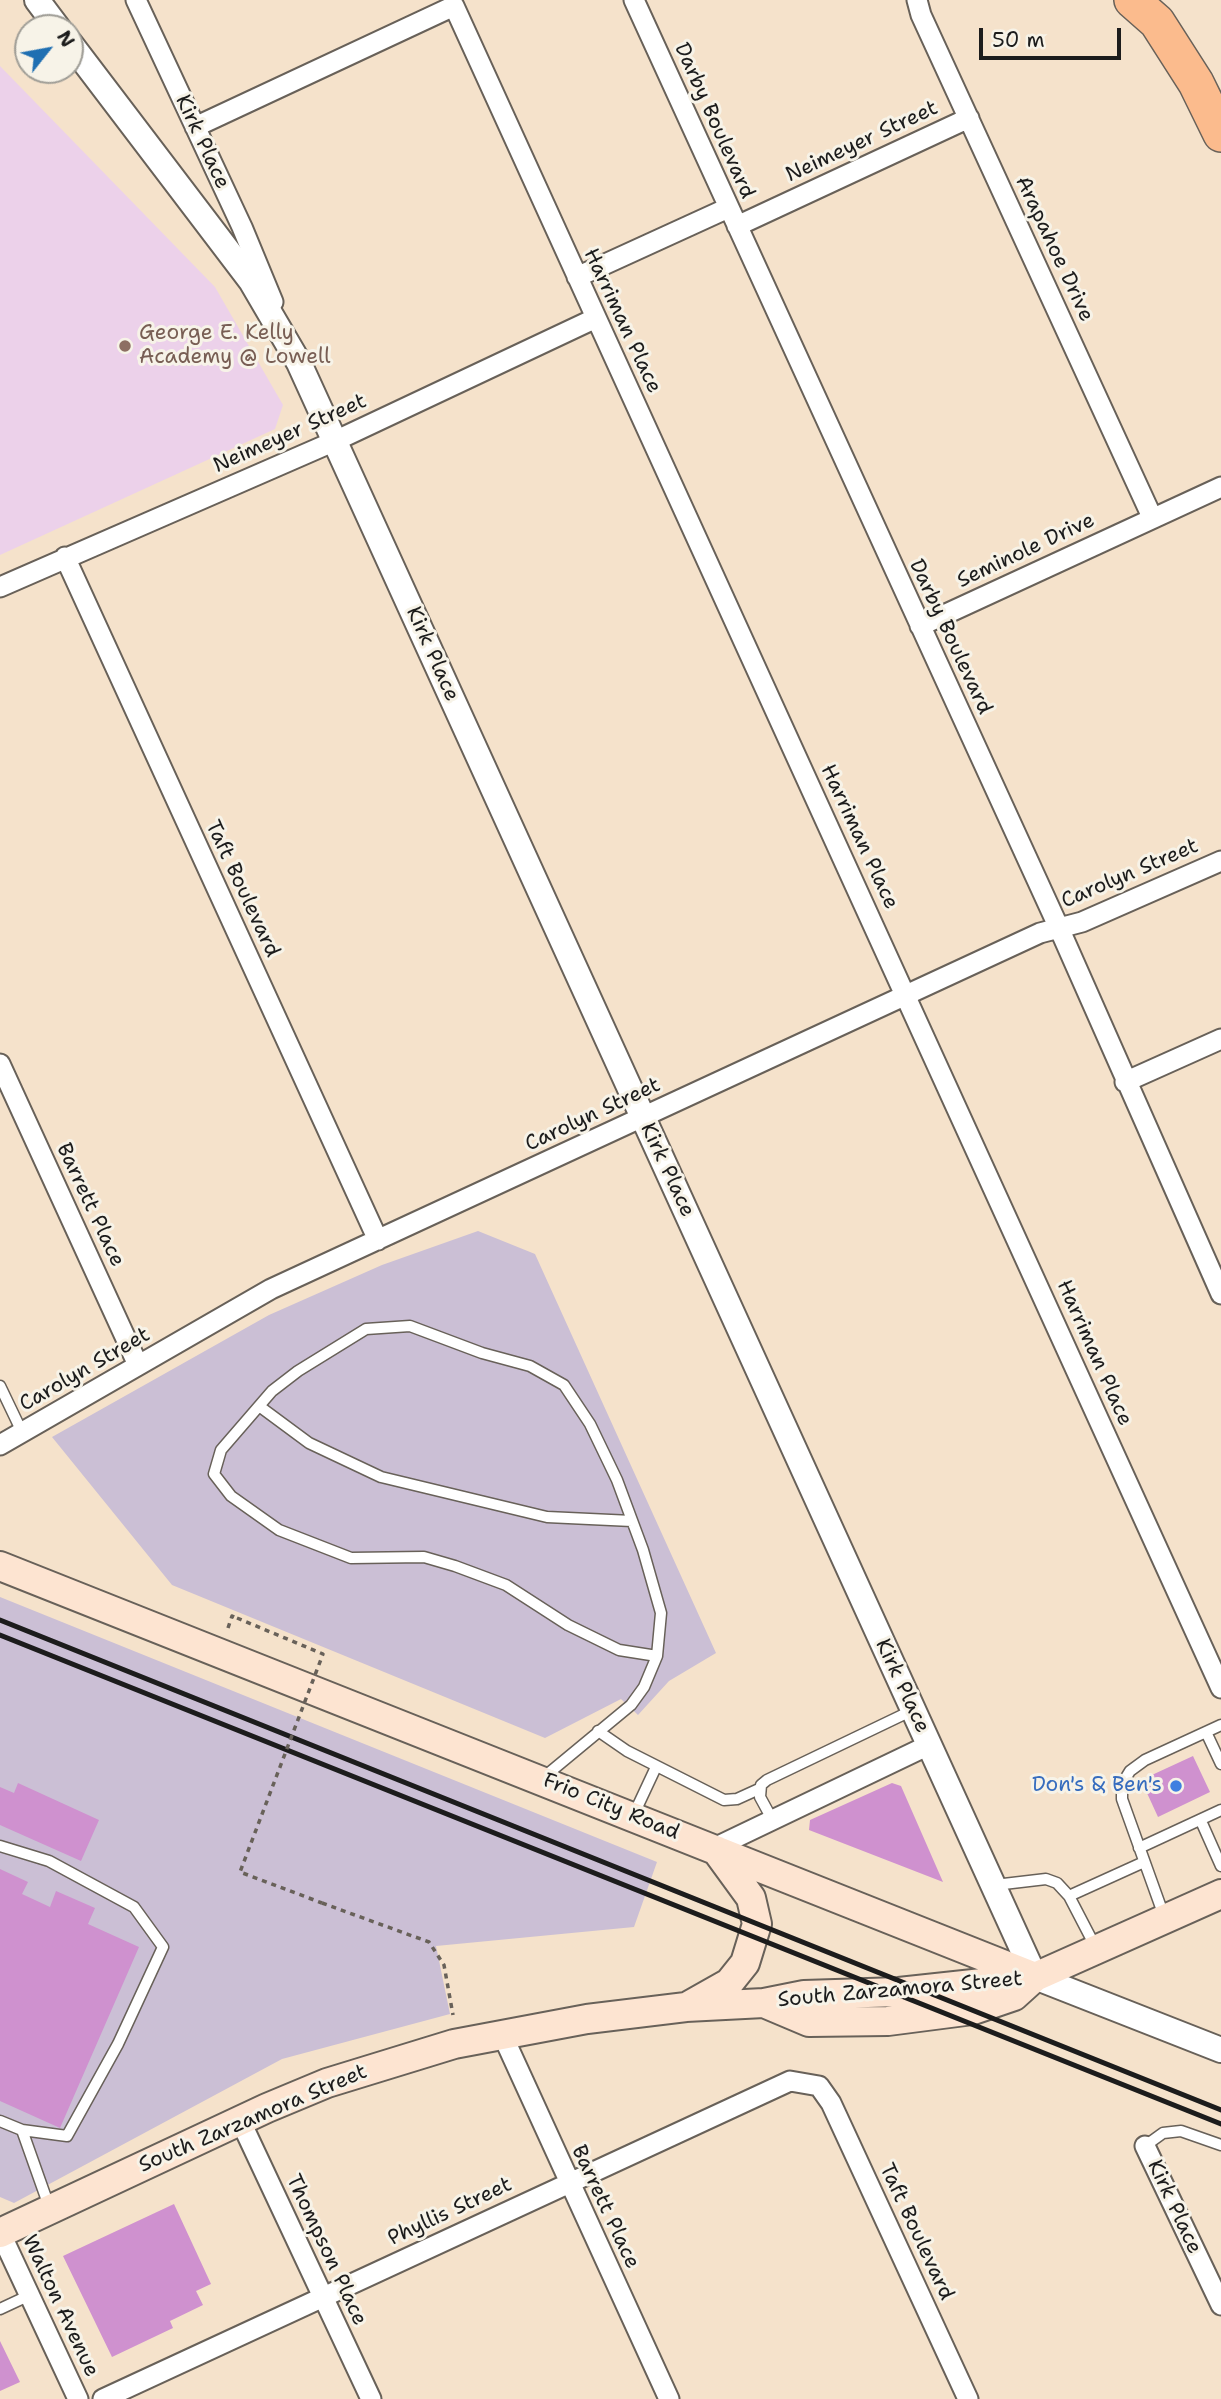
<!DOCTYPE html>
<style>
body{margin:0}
#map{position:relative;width:1221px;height:2399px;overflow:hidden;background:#f5e2cb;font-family:"Shantell Sans",sans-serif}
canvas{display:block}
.north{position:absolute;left:14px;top:14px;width:70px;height:70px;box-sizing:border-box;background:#f7f3e8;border:2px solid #9f9d96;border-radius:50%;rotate:59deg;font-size:19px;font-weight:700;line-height:28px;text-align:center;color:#1c1c1c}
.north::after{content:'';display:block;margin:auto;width:24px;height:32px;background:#1f6fb2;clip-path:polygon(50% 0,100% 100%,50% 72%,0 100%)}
.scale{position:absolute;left:979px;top:28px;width:142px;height:32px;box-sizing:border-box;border:4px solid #1c1c1c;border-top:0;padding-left:9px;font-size:21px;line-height:24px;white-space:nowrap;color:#1c1c1c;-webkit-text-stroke:5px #f7f3e8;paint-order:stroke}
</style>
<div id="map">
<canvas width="1221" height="2399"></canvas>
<div class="north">N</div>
<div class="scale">50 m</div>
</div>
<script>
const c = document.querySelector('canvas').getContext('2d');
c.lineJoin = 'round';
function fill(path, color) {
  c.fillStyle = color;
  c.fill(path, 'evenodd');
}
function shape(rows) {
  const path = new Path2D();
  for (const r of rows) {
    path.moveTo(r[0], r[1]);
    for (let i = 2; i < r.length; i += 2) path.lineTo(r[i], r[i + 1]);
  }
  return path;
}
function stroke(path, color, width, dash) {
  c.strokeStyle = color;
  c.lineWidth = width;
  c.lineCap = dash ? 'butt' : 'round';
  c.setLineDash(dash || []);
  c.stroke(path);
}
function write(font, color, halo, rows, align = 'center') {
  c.font = font + ' "Shantell Sans",sans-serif';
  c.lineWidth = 6;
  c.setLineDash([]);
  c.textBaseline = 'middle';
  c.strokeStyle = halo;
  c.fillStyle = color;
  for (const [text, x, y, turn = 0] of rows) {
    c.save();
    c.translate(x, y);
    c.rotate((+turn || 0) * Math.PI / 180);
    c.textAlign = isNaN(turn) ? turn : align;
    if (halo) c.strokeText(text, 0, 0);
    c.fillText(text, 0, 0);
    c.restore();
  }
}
fill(shape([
 [0,66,215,287,283,405,275,429,0,555]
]), '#ecd1ea');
fill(shape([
 [478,1231,535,1254,716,1653,669,1681,638,1715,621,1699,545,1738,172,1585,52,1437,269,1315,382,1265],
 [0,1597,657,1862,634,1927,436,1946,450,2014,282,2059,14,2203,0,2197]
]), '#cbbfd5');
fill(shape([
 [1193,1756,1210,1792,1158,1817,1141,1780],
 [18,1783,99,1820,81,1861,0,1825,0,1787,14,1793],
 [892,1783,901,1786,943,1882,809,1830,810,1820],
 [0,1869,28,1882,22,1894,50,1907,56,1891,95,1908,88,1924,139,1947,60,2128,0,2101],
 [174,2204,211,2284,196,2291,203,2305,170,2321,173,2328,112,2357,63,2256],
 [0,2341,20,2382,0,2391]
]), '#cf91cf');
const service = shape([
 [0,1386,22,1432],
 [259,1406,309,1443,381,1477,547,1517,632,1521],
 [598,1731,627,1751,724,1800,737,1799,759,1789],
 [1206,1732,1221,1764],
 [544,1777,631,1705,644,1687,657,1656,661,1613,643,1550,617,1480,590,1424,564,1385,530,1366,482,1353,410,1326,366,1329,298,1371,272,1391,221,1450,214,1474,231,1496,279,1530,351,1558,424,1557,455,1566,506,1585,568,1625,619,1650,657,1656],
 [634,1814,656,1767],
 [772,1819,760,1797,761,1785,767,1780,913,1710],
 [1201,1821,1221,1866],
 [0,1846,49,1861,134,1907,163,1947,118,2044,67,2136,22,2130,50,2209],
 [1139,1848,1221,1810],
 [995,1885,1046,1879,1057,1883,1069,1896],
 [1164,1916,1122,1799,1122,1784,1130,1771,1145,1760,1221,1725],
 [1095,1946,1069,1896,1144,1862],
 [0,2121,22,2130],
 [1145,2146,1163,2133,1181,2131,1221,2145],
 [0,2309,30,2295]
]);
const minor = shape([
 [136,0,242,227,273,302],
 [634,0,1059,928,1221,1294],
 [917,0,921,15,1152,517],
 [195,127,454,6,1221,1688],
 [737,226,969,118],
 [577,277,728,208],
 [65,557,378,1240],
 [0,587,335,441,596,318],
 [920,626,1221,487],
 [0,1064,138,1365],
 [1125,1082,1221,1039],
 [0,1445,271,1289,1040,933,1082,922,1221,861],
 [714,1848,929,1745],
 [502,2034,669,2399],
 [240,2120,371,2399],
 [1145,2146,1221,2305],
 [0,2232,78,2399],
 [103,2399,790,2081,819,2086,831,2103,968,2399]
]);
const tertiary = shape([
 [37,0,58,28],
 [70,43,251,281,299,363,1035,1977,1221,2050]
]);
const secondary = shape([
 [0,1566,1035,1977],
 [764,2003,809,2022,888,2021,973,2010,1014,1996,1035,1977,1221,1894],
 [690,2005,729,1983,745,1963,757,1924,751,1898,716,1850],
 [0,2233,267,2108,327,2083,454,2044,587,2019,686,2007,764,2003,804,1995,899,1992,1029,1978]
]);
const motorway = shape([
 [1132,0,1157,22,1196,83,1221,134]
]);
stroke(service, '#686159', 13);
stroke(minor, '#686159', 23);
stroke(tertiary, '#686159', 28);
stroke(secondary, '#686159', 32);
stroke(motorway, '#686159', 38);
stroke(shape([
 [228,1628,232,1616,237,1618],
 [322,1903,429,1942,444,1965,453,2015]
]), '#686159', 3.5, [5, 5]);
stroke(service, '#fff', 10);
stroke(minor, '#fff', 19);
stroke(tertiary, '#fff', 24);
stroke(secondary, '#fde4d1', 28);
stroke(motorway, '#fbbb8d', 35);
stroke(shape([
 [0,1620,1221,2110],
 [0,1635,1221,2124]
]), '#1c1c1c', 5);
stroke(shape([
 [237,1618,323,1654,240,1872,322,1903]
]), '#686159', 3.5, [5, 5]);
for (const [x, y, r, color] of [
 [125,346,7,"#8d6e63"],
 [1176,1786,7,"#3f7fe0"]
]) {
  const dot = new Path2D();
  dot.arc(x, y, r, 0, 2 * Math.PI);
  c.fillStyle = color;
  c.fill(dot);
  stroke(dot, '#f7f3e8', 2.5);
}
write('21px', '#1c1c1c', '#f7f3e8', [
 ["Darby Boulevard",714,121,66],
 ["Kirk Place",202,142,65],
 ["Neimeyer Street",862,142,-25],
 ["Arapahoe Drive",1054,249,65],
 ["Harriman Place",622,321,65],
 ["Neimeyer Street",290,434,-24],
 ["Seminole Drive",1026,551,-25],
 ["Darby Boulevard",950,637,65],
 ["Kirk Place",432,654,66],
 ["Harriman Place",859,837,65],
 ["Carolyn Street",1130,874,-23],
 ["Taft Boulevard",242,889,65],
 ["Carolyn Street",593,1115,-25],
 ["Kirk Place",667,1170,65],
 ["Barrett Place",90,1205,65],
 ["Harriman Place",1094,1353,66],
 ["Carolyn Street",85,1370,-30],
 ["Kirk Place",902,1686,65],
 ["Frio City Road",611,1807,22],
 ["South Zarzamora Street",900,1990,-5],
 ["South Zarzamora Street",253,2119,-23],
 ["Barrett Place",605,2207,65],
 ["Kirk Place",1174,2207,65],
 ["Phyllis Street",450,2212,-25],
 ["Taft Boulevard",916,2232,65],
 ["Thompson Place",326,2250,65],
 ["Walton Avenue",60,2306,65]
]);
write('21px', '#785e54', '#f7f3e8', [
 ["George E. Kelly",139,334],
 ["Academy @ Lowell",139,358]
], 'left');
write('21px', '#366cbe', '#f7f3e8', [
 ["Don's & Ben's",1162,1786]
], 'right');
</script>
